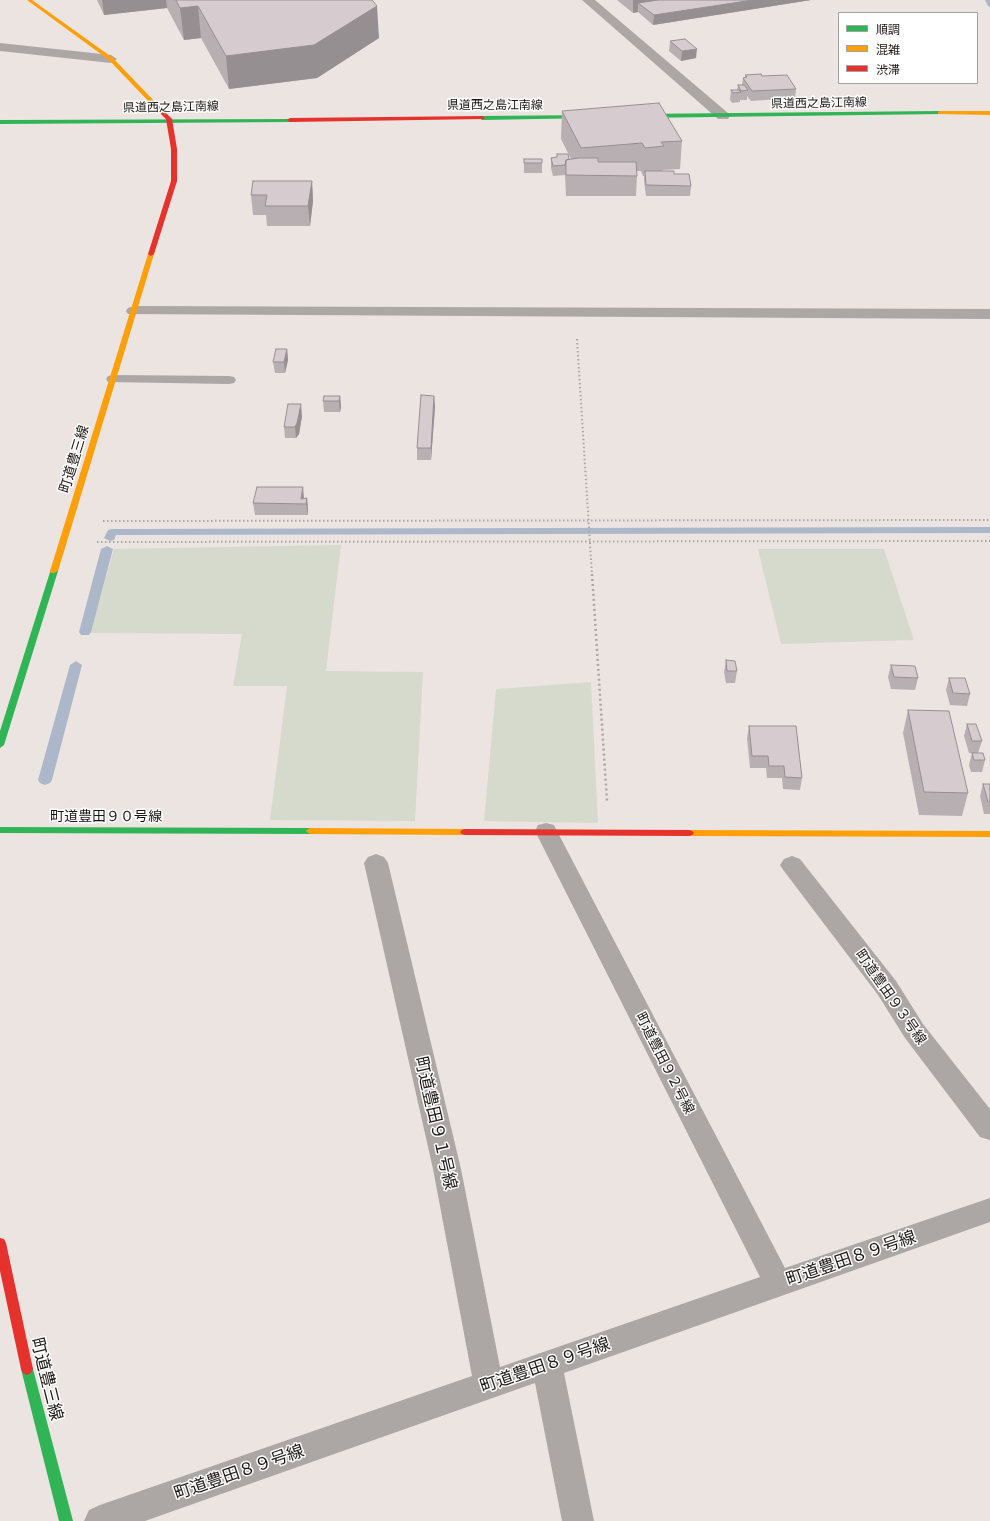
<!DOCTYPE html>
<meta charset="utf-8">
<style>
body{margin:0}
#map{position:relative;width:990px;height:1521px;overflow:hidden;background:#ece4e1;font-family:Ubuntu,"Noto Sans JP",sans-serif}
canvas{display:block}
.legend{position:absolute;left:838px;top:12px;width:140px;height:72px;box-sizing:border-box;background:#fff;border:1px solid #a4a2a1;margin:0;padding:5px 7px;list-style:none;font-size:12px;color:#1c1715}
.legend li{display:flex;align-items:center;gap:8px;height:20px}
.legend b{width:20px;border:1px solid #a4a2a1}
</style>
<div id="map">
<canvas width="990" height="1521"></canvas>
<ul class="legend">
<li><b style="height:5px;background:#30b455"></b>順調</li>
<li><b style="height:5px;background:#ff9f0a"></b>混雑</li>
<li><b style="height:5px;background:#e5322d"></b>渋滞</li>
</ul>
</div>
<script>
const c = document.querySelector('canvas').getContext('2d');
c.lineJoin = 'round';
function fill(path, color) {
  c.fillStyle = color;
  c.fill(path, 'evenodd');
}
function shape(rows) {
  const path = new Path2D();
  for (const r of rows) {
    path.moveTo(r[0], r[1]);
    for (let i = 2; i < r.length; i += 2) path.lineTo(r[i], r[i + 1]);
  }
  return path;
}
function stroke(path, color, width, dash) {
  c.strokeStyle = color;
  c.lineWidth = width;
  c.lineCap = dash ? 'butt' : 'round';
  c.setLineDash(dash || []);
  c.stroke(path);
}
function write(font, color, halo, rows, align = 'center') {
  c.font = font + ' Ubuntu,"Noto Sans JP",sans-serif';
  c.lineWidth = 3;
  c.setLineDash([]);
  c.textBaseline = 'middle';
  c.strokeStyle = halo;
  c.fillStyle = color;
  for (const [text, x, y, turn = 0] of rows) {
    c.save();
    c.translate(x, y);
    c.rotate((+turn || 0) * Math.PI / 180);
    c.textAlign = isNaN(turn) ? turn : align;
    if (halo) c.strokeText(text, 0, 0);
    c.fillText(text, 0, 0);
    c.restore();
  }
}
fill(shape([
 [341,545,326,671,423,672,415,821,270,820,287,686,233,686,242,634,90,633,114,549],
 [758,549,884,549,914,640,781,644],
 [591,682,598,823,484,821,496,689]
]), '#d5dacc');
fill(shape([
 [985,0,990,0,990,7,988,6,985,0],
 [990,527,990,533,116,535,114,540,110,541,104,538,108,530,112,529,990,527],
 [107,546,113,549,91,632,89,635,81,635,79,632,101,549,107,546],
 [76,661,82,665,52,780,50,783,45,785,40,783,38,780,70,665,76,661]
]), '#adb7ca');
stroke(shape([
 [577,339,592,575],
 [103,521,990,520],
 [97,542,990,541]
]), '#aba5a3', 2, [1.5, 2.5]);
stroke(shape([
 [592,574,607,801]
]), '#aba5a3', 2.5, [2, 3]);
fill(shape([
 [113,375,229,376,234,377,236,380,234,383,229,384,108,382,106,379,108,376,113,375]
]), '#aca7a5');
fill(shape([
 [582,0,595,0,728,113,730,116,728,119,718,119,582,0],
 [0,43,111,55,117,59,111,63,0,51,0,43],
 [134,306,990,309,990,319,128,314,126,311,128,308,134,306],
 [546,823,554,825,557,831,785,1268,990,1198,990,1222,564,1373,594,1521,562,1521,535,1383,145,1521,84,1521,89,1510,100,1505,472,1376,433,1169,364,863,368,857,376,854,384,857,388,863,461,1169,500,1367,760,1277,535,831,538,825,546,823],
 [792,856,800,859,896,981,923,1024,990,1109,990,1140,980,1137,905,1038,878,995,784,871,780,865,784,859,792,856]
]), '#aca7a5');
fill(shape([
 [940,111,942,112,942,114,637,118,634,116,637,114,940,111],
 [591,115,593,116,593,118,482,120,479,118,482,116,591,115],
 [292,119,292,121,290,122,0,124,0,120,292,119],
 [51,569,54,569,58,571,4,745,0,748,0,731,51,569],
 [0,827,311,828,314,829,316,831,314,833,311,834,0,833,0,827],
 [27,1363,31,1365,33,1369,73,1521,59,1521,21,1369,23,1365,27,1363]
]), '#30b455');
fill(shape([
 [27,0,32,0,113,58,156,103,156,105,152,105,109,60,27,0],
 [940,111,990,111,990,115,938,114,938,112,940,111],
 [151,252,154,254,58,571,54,573,51,573,50,571,148,254,151,252],
 [311,828,465,829,468,830,470,832,468,834,465,835,311,834,308,833,306,831,308,829,311,828],
 [689,830,990,831,990,837,689,836,686,835,684,833,686,831,689,830]
]), '#ff9f0a');
fill(shape([
 [152,103,156,103,172,119,177,149,177,181,154,254,151,256,148,254,171,181,171,149,166,119,152,105,152,103],
 [482,116,485,118,484,119,290,122,287,120,290,118,482,116],
 [465,829,689,830,692,831,694,833,692,835,689,836,465,835,462,834,460,832,462,830,465,829],
 [0,1238,4,1239,6,1243,33,1369,31,1373,27,1375,23,1373,21,1369,0,1271,0,1238]
]), '#e5322d');
fill(shape([
 [97,0,372,0,379,38,317,78,229,89,201,38,184,40,167,8,104,15],
 [617,0,811,0,653,25,638,12,633,13],
 [670,41,696,58,681,61,669,51],
 [745,75,762,76,796,89,795,98,751,101,747,96,747,100,740,100,740,102,732,103,730,100,731,90,737,90,738,85,742,85,743,78,745,77],
 [562,111,682,141,680,169,662,170,662,171,674,174,691,186,690,196,646,196,644,181,644,176,643,176,641,171,636,171,637,176,636,196,566,196,565,175,553,176,551,168,551,158,557,157,557,154,569,159,571,159,561,139],
 [524,159,542,159,542,173,524,173],
 [312,181,313,201,310,226,267,226,266,215,253,215,251,195],
 [287,349,288,360,285,373,275,373,273,362],
 [340,396,341,407,340,412,324,412,323,401],
 [434,396,435,407,431,460,417,460,417,448],
 [302,416,299,434,296,438,285,438,284,427],
 [307,498,308,510,308,515,255,515,253,503],
 [726,660,737,671,735,683,726,683,724,672],
 [891,665,918,678,915,690,891,689,888,677],
 [949,678,970,694,967,706,950,705,946,690],
 [908,710,968,793,962,816,919,815,903,733],
 [967,724,982,741,978,753,969,753,964,736],
 [749,726,796,726,802,778,800,790,783,789,782,778,767,778,766,768,750,768,747,738],
 [972,753,985,760,982,772,971,772,969,765],
 [983,784,990,784,990,814,984,814,980,796]
]), '#b8afb3');
fill(shape([
 [102,0,166,0,167,8,104,15],
 [633,0,717,0,638,3,638,12,633,13],
 [753,0,811,0,653,25,654,15],
 [198,6,201,38,184,40,180,8],
 [377,6,379,38,317,78,229,89,226,56],
 [697,49,696,58,681,61,682,51],
 [312,181,313,201,310,226,308,206],
 [287,349,288,360,285,373,284,362],
 [340,396,341,407,340,412,339,401],
 [434,396,435,407,431,460,431,448],
 [301,404,302,416,299,434,296,438,295,427],
 [303,487,304,499,301,499],
 [307,498,308,510,308,515,306,504]
]), '#968f92');
const building = shape([
 [176,0,372,0,377,6,314,45,226,56,198,6,180,8,176,0],
 [658,0,753,0,654,15,638,3,658,0],
 [685,39,697,49,682,51,670,41,685,39],
 [761,74,762,76,787,75,796,89,752,91,743,78,747,77,745,75,761,74],
 [738,85,744,85,748,90,741,91,738,85],
 [731,90,739,90,741,92,733,93,731,90],
 [659,103,682,141,661,142,664,146,645,148,642,143,581,148,562,111,659,103],
 [557,154,568,154,569,159,566,160,565,165,553,166,551,158,557,157,557,154],
 [578,158,598,158,598,162,636,162,637,176,566,175,566,160,578,158],
 [524,159,542,159,542,163,524,163,524,159],
 [645,171,674,171,674,174,689,174,691,186,646,185,645,171],
 [253,181,312,181,308,206,265,206,267,195,251,195,253,181],
 [276,349,287,349,284,362,273,362,276,349],
 [421,395,434,396,431,448,417,448,421,395],
 [324,396,340,396,339,401,323,401,324,396],
 [288,404,301,404,297,423,295,427,284,427,288,404],
 [257,487,303,487,301,499,307,498,306,504,253,503,257,487],
 [726,660,735,661,737,671,727,671,726,660],
 [891,665,915,666,918,678,894,677,891,665],
 [949,678,965,678,970,694,953,693,949,678],
 [908,710,949,711,968,793,924,792,908,710],
 [967,724,976,724,982,741,972,741,967,724],
 [749,726,796,726,802,778,785,777,784,766,769,766,768,756,752,756,749,726],
 [972,753,983,753,985,760,974,760,972,753],
 [983,784,990,784,990,802,988,802,983,784]
]);
fill(building, '#d6ccd0');
stroke(building, '#968f92', 1);
write('12px', '#1c1715', '#fff', [
 ["県道西之島江南線",819,103,-1],
 ["県道西之島江南線",495,105],
 ["県道西之島江南線",171,107,-1]
]);
write('14px', '#1c1715', '#fff', [
 ["町道豊三線",74,459,-73],
 ["町道豊田９０号線",106,816],
 ["町道豊田９３号線",891,997,55],
 ["町道豊田９２号線",665,1063,63]
]);
write('17px', '#1c1715', '#fff', [
 ["町道豊田９１号線",436,1123,77],
 ["町道豊田８９号線",851,1258,-19],
 ["町道豊田８９号線",545,1365,-19],
 ["町道豊三線",47,1379,76],
 ["町道豊田８９号線",239,1472,-19]
]);
</script>
